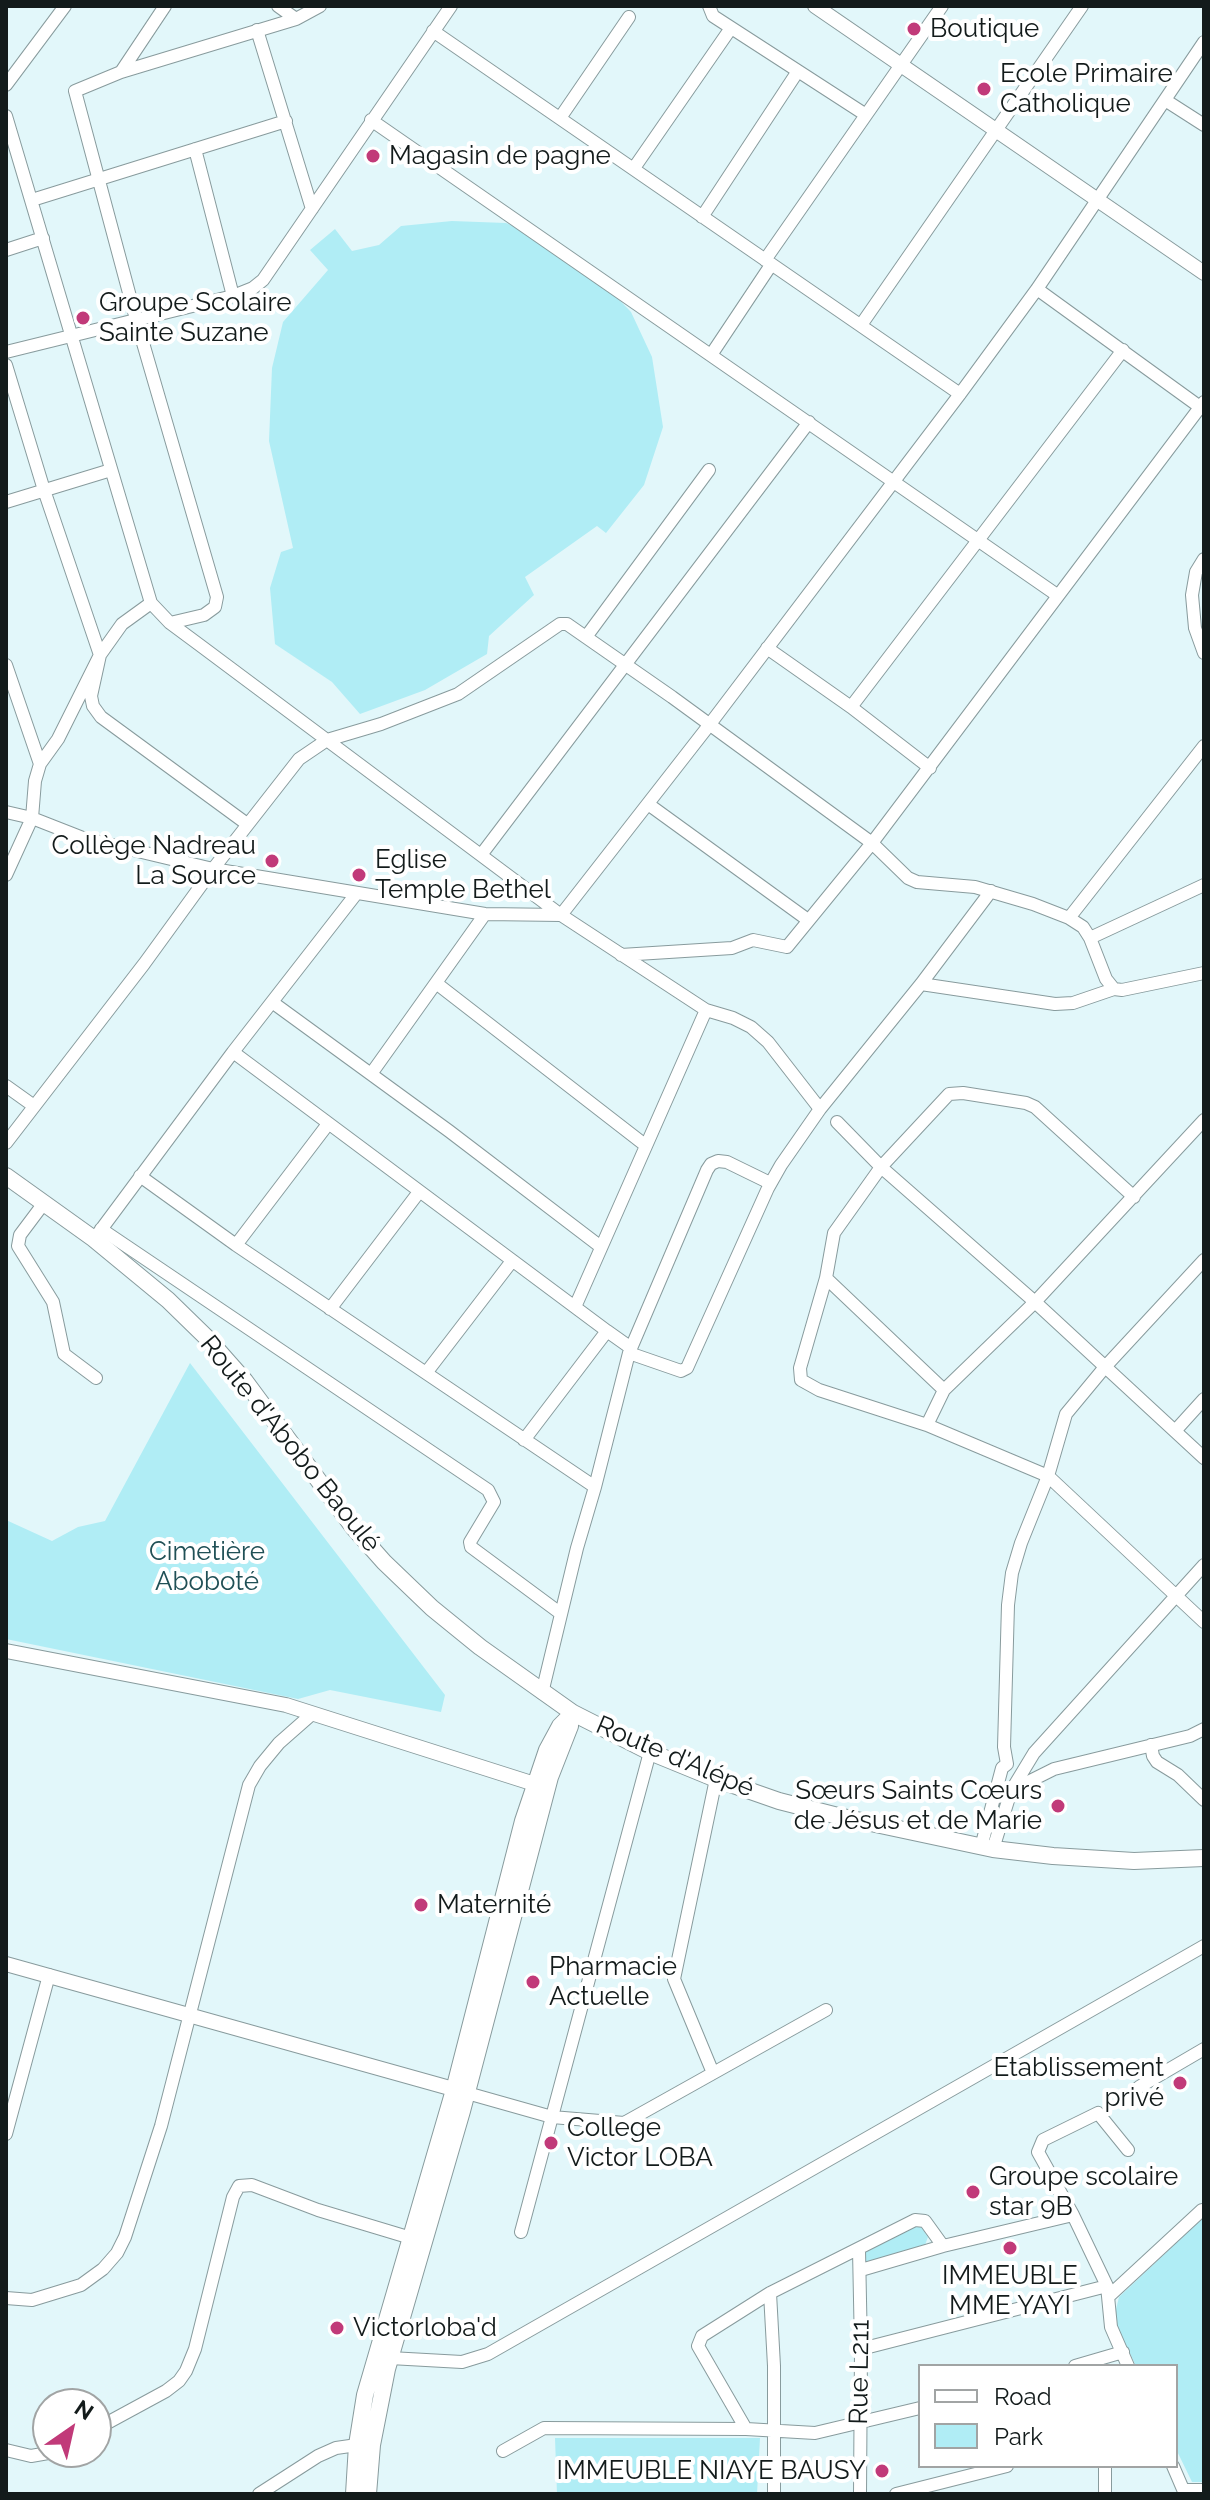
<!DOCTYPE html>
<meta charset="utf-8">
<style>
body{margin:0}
#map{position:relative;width:1210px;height:2500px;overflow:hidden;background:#e2f7fa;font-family:Raleway,sans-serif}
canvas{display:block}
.frame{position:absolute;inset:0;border:8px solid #131b1b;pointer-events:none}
.legend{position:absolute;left:918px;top:2364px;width:260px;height:104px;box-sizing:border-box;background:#fff;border:2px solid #a1a4a4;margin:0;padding:10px 14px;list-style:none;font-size:24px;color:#131b1b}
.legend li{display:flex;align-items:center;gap:16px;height:40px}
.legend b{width:40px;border:2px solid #a1a4a4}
.north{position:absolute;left:32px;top:2388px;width:80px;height:80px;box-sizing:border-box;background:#fff;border:2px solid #a1a4a4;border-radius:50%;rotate:34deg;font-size:22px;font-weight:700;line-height:32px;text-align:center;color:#131b1b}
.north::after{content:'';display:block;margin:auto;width:28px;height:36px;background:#c13a79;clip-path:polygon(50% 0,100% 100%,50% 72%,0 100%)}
</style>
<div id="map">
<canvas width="1210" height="2500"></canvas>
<div class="frame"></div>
<ul class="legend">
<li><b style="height:10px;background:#fff"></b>Road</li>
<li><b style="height:22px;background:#b0edf5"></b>Park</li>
</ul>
<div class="north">N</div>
</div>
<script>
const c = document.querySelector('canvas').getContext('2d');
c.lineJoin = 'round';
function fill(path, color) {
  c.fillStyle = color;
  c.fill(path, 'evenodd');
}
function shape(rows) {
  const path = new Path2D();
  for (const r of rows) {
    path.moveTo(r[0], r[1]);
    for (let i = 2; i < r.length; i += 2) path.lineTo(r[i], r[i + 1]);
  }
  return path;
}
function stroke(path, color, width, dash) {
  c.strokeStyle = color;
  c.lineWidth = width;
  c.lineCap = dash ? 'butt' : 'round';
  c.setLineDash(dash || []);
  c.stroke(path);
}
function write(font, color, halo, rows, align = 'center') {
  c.font = font + ' Raleway,sans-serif';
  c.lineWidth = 8;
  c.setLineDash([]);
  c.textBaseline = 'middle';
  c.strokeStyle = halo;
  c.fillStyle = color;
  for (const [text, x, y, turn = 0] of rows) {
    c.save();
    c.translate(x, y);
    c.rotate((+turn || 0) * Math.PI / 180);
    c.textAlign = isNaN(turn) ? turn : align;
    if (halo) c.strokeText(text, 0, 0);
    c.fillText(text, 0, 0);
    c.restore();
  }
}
fill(shape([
 [452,221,506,223,573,252,631,312,652,357,663,427,644,485,606,533,597,526,525,577,534,595,489,636,487,654,425,690,360,714,332,682,275,644,270,588,281,552,293,548,269,441,272,368,283,322,328,270,310,250,335,229,352,251,379,245,401,226],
 [190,1363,445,1695,441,1712,330,1690,298,1699,6,1639,6,1520,52,1541,78,1527,105,1521],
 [1204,2217,1204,2482,1192,2482,1176,2449,1176,2366,1136,2366,1116,2324,1116,2309,1119,2297],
 [917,2221,928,2237,925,2245,865,2266,864,2251],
 [555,2438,760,2438,757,2494,557,2494]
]), '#b0edf5');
const minor = shape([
 [278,6,296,19],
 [709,6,713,16,866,115],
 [257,30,312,209],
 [433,31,960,394],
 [121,72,165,6],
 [6,85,65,6],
 [1165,100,1204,125],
 [6,116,151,603,170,623,201,646,561,915,706,1010,733,1018,751,1027,768,1042,820,1109],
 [560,118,629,17],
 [371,120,1057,595],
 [195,149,233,296],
 [634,168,731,28],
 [32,200,286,121],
 [702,217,798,71],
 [6,250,43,238],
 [765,260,942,6],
 [1037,289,1200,407],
 [861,325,1082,6],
 [6,352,233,296,253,288,263,280,451,6],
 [711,355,771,265],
 [6,365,44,490,100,655,91,696,93,706,101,717,247,824],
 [6,502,111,470],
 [1204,559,1196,572,1192,595,1195,628,1204,653],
 [170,623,204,615,215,607,217,597,136,319,75,91,121,72,296,19,320,6],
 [586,637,709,470],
 [767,648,851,707,930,768],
 [6,665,40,764,35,781,32,818,6,875],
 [851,707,1123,350],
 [40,764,58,739,100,655,122,624,151,603],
 [648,804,808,920],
 [6,812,32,818,83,838,213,869,485,914,561,915,710,724,960,394,1037,289,1204,42],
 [481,855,809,422],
 [1069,918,1204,746],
 [1090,938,1204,885],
 [621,955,732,948,753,940,787,947,872,843,908,878,917,882,975,887,1033,904,1069,918,1083,927,1090,938,1106,979,1114,989,1122,990,1204,973],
 [436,983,645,1145],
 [921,984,1055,1004,1073,1003,1114,989],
 [272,1002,449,1131,601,1247],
 [233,1052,607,1331,524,1440],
 [371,1074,485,914],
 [6,1086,34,1106],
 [837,1122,881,1167,1035,1302,1204,1458],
 [6,1143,144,964,213,869,299,759,327,740,381,724,458,694,560,624,567,624,672,697,872,843,1204,402],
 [140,1176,236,1245,595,1487,577,1548,542,1693],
 [1134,1197,1035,1107,1026,1103,963,1093,949,1094,881,1167,834,1233,826,1278,944,1390,927,1425,1048,1476,1204,1622],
 [44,1203,20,1235,18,1246,53,1302,64,1354,96,1378],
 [101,1229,488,1490,494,1502,470,1542,471,1547,560,1613],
 [97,1235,233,1052,356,894],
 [236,1245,328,1124],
 [826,1278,800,1368,801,1380,819,1390,927,1425],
 [575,1307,706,1010],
 [330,1309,419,1192],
 [607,1331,631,1348],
 [629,1353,681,1371,687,1368,768,1188,781,1165,820,1109,921,984,991,891],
 [426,1373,512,1261],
 [944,1390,1035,1302,1204,1120],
 [1175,1431,1204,1399],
 [595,1487,629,1353,707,1170,711,1164,718,1161,727,1162,770,1183],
 [1151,1745,1153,1756,1157,1762,1178,1775,1204,1800],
 [1010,1791,1054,1769,1190,1736,1204,1729],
 [981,1847,1002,1768,1007,1764,1004,1747,1008,1605,1012,1573,1021,1543,1048,1476,1066,1414,1105,1367,1204,1260],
 [993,1849,1011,1791,1034,1753,1204,1565],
 [713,2073,674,1979,716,1779],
 [1139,2087,1204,2049],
 [467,2093,552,2117,624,2123,826,2010],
 [6,2134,49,1975],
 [521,2232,650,1752],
 [859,2250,861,2349,860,2494],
 [861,2270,943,2246,1073,2215],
 [770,2293,774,2366,774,2494],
 [1109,2296,1202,2210],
 [6,2298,32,2300,81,2285,103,2269,117,2253,125,2237,161,2126,249,1785,260,1766,279,1743,312,1714],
 [861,2349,1107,2286],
 [390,2358,462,2362,488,2354,1204,1946],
 [1075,2366,1123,2352],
 [1128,2366,1111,2327,1107,2286,1073,2215,1038,2152,1043,2140,1098,2113,1128,2150],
 [96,2429,166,2391,179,2381,186,2371,195,2349,233,2197,239,2186,252,2185,318,2210,411,2238],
 [746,2429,698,2346,702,2336,770,2293,915,2220,925,2221,943,2246],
 [6,2450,31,2456,54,2452],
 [503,2451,544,2428,746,2429,815,2433,920,2408],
 [1173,2466,1185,2494],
 [1185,2490,1204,2490],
 [259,2494,318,2456,336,2448,357,2445],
 [896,2494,1007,2466],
 [1105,2494,1105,2466]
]);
const tertiary = shape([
 [815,6,1204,273],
 [6,1651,286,1705,544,1787],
 [6,1964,464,2092]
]);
const secondary = shape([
 [6,1176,94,1239,168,1300,207,1338,245,1381,353,1527,384,1562,432,1608,480,1647,573,1713,650,1752,716,1779,779,1801,838,1816,993,1849,1053,1856,1134,1861,1204,1858],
 [354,2494,357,2445,365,2395,454,2090,523,1821,547,1750,560,1726,573,1713],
 [368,2494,372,2445,387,2369,462,2111,550,1777,570,1726]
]);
stroke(minor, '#889b9d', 14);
stroke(tertiary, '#889b9d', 16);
stroke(secondary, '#889b9d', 18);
stroke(minor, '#fff', 12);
stroke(tertiary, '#fff', 14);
stroke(secondary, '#fff', 16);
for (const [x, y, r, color] of [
 [914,29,8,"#c13a79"],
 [984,89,8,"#c13a79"],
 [373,156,8,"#c13a79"],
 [83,318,8,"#c13a79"],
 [272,861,8,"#c13a79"],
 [359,875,8,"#c13a79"],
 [1058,1806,8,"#c13a79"],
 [421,1905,8,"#c13a79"],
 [533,1982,8,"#c13a79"],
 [1180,2083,8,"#c13a79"],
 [551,2143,8,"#c13a79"],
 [973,2192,8,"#c13a79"],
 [1010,2248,8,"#c13a79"],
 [337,2328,8,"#c13a79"],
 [882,2471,8,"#c13a79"]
]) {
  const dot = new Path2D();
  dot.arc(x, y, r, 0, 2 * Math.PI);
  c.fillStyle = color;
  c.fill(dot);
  stroke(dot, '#fff', 3);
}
write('26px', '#131b1b', '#fff', [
 ["Boutique",930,29],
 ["Ecole Primaire",1000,74],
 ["Catholique",1000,104],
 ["Magasin de pagne",389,156],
 ["Groupe Scolaire",99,303],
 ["Sainte Suzane",99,333],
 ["Collège Nadreau",256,846,"right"],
 ["La Source",256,876,"right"],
 ["Eglise",375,860],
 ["Temple Bethel",375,890],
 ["Sœurs Saints Cœurs",1042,1791,"right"],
 ["de Jésus et de Marie",1042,1821,"right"],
 ["Maternité",437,1905],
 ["Pharmacie",549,1967],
 ["Actuelle",549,1997],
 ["Etablissement",1164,2068,"right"],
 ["privé",1164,2098,"right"],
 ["College",567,2128],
 ["Victor LOBA",567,2158],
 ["Groupe scolaire",989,2177],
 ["star 9B",989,2207],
 ["IMMEUBLE",1010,2276,"center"],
 ["MME YAYI",1010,2306,"center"],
 ["Victorloba'd",353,2328],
 ["IMMEUBLE NIAYE BAUSY",866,2471,"right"]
], 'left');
write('26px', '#131b1b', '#fff', [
 ["Route d'Abobo Baoulé",290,1444,51],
 ["Route d'Alépé",675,1757,23],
 ["Rue L211",860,2372,-89]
]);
write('26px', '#205056', '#fff', [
 ["Cimetière",207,1552],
 ["Aboboté",207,1582]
]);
</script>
